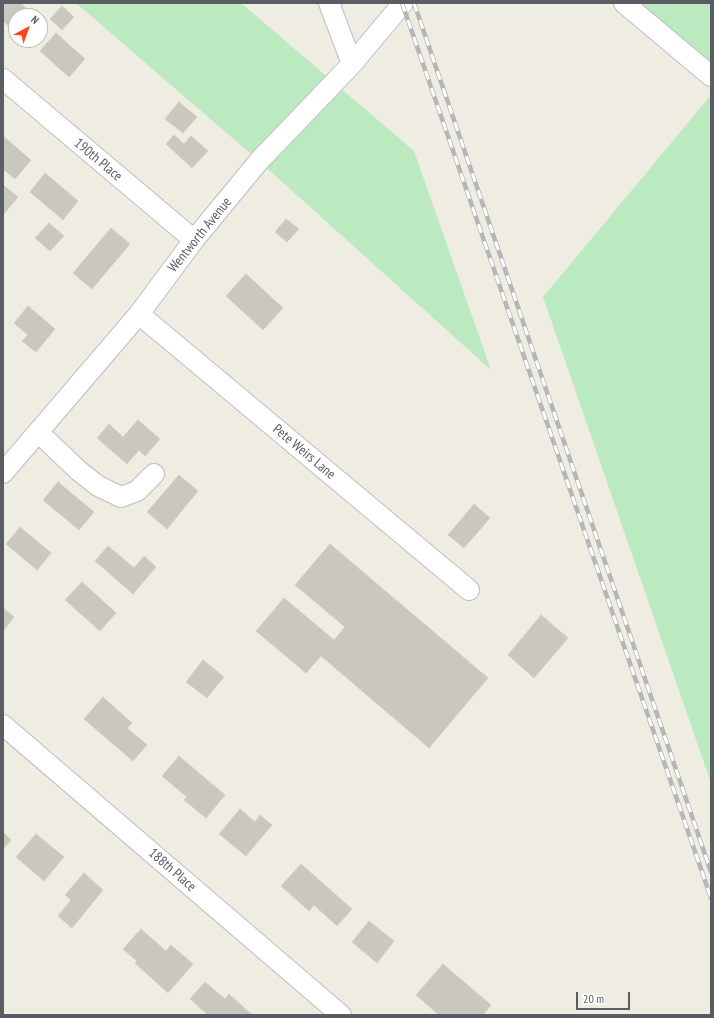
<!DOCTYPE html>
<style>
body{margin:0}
#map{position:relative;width:714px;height:1018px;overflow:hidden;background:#efede1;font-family:"PT Sans Narrow",sans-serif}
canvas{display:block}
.frame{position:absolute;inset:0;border:4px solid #5a5d64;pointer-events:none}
.north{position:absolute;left:8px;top:8px;width:40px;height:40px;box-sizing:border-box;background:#fff;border:1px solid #bdbec1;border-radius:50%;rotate:41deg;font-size:11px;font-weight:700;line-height:16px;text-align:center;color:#5a5d64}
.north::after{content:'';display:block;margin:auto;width:14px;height:18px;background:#fb471a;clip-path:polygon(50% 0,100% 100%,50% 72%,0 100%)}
.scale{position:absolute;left:576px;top:992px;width:54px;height:18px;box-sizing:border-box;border:2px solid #5a5d64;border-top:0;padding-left:5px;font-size:12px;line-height:14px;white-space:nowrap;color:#5a5d64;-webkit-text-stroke:3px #fff;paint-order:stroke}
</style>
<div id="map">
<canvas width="714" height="1018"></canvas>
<div class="frame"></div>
<div class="north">N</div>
<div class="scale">20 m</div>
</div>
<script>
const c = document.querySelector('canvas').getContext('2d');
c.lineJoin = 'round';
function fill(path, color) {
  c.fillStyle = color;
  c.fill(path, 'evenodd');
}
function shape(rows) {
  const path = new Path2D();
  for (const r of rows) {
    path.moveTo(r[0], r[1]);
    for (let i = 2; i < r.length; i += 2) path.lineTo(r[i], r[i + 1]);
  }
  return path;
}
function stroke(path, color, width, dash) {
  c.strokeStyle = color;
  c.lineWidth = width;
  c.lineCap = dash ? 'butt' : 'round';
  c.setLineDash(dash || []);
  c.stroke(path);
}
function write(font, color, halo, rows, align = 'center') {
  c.font = font + ' "PT Sans Narrow",sans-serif';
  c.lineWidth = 3;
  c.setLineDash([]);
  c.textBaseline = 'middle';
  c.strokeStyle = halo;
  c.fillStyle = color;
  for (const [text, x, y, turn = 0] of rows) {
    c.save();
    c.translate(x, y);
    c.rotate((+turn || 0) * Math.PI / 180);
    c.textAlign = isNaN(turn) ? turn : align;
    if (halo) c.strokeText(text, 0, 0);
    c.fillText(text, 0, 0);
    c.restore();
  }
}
fill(shape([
 [76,3,241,3,414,151,491,370,259,161],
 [640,3,711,3,711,63],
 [711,95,711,783,543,297]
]), '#bbe9c0');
const building = shape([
 [3,3,20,3,35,16,16,16,16,32,3,21,3,3],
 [62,6,74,17,62,30,50,19,62,6],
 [56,33,85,59,69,77,40,51,56,33],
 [179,102,197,117,183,133,165,119,179,102],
 [174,135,184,144,191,136,208,151,192,168,166,144,174,135],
 [3,136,31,160,15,179,3,169,3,136],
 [45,173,78,201,63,220,30,192,45,173],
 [3,185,18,197,3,215,3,185],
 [286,219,299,229,287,242,275,232,286,219],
 [49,223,64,236,50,251,35,238,49,223],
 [111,228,130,244,92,289,73,273,111,228],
 [246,274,283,308,263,330,226,296,246,274],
 [28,306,55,329,36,352,22,341,28,335,14,323,28,306],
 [138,420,160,439,145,456,139,450,127,464,97,438,109,424,123,437,138,420],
 [179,475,198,491,167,529,147,512,179,475],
 [58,482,94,512,79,530,43,500,58,482],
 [474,504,490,518,464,548,448,535,474,504],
 [20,527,51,553,37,570,6,544,20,527],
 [330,544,488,678,429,748,321,656,306,673,256,631,284,598,334,640,345,627,295,585,330,544],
 [108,546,134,568,144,556,156,567,133,594,95,561,108,546],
 [82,582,116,613,100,631,65,600,82,582],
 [3,608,14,617,3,631,3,608],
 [541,615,568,638,534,678,508,655,541,615],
 [203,660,224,677,207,698,186,682,203,660],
 [103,697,132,723,127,728,147,745,133,761,84,719,103,697],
 [179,756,225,795,206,818,184,800,187,797,162,776,179,756],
 [240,809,255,822,260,815,272,825,246,856,219,834,240,809],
 [3,832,11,840,3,849,3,832],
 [36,834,64,857,44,881,16,857,36,834],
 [301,864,352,909,337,926,314,905,309,911,281,886,301,864],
 [84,873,103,890,72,928,58,916,71,900,65,895,84,873],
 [369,921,394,941,377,963,352,942,369,921],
 [141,929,166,951,171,945,193,964,168,993,135,963,137,961,123,949,141,929],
 [443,964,491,1005,483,1015,439,1015,416,995,443,964],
 [205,982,225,999,229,994,252,1015,208,1015,190,999,205,982]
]);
fill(building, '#cac7be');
stroke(building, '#d4d0bf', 1);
const minor = shape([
 [329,3,352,64],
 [624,3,711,76],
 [3,79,194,240],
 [139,314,469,590],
 [38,432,79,471,98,486,121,497,137,491,154,474],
 [3,473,139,314,194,240,259,161,352,64,403,3],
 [3,725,341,1015]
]);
stroke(minor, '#bcbec4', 22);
stroke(minor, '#fff', 20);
const rail = shape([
 [402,3,711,898],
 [414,3,711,872]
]);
stroke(rail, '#b5b6b7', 4.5);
stroke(rail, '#fff', 3, [9]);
write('14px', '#5a5d64', '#fff', [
 ["190th Place",98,160,40],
 ["Wentworth Avenue",200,235,-51],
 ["Pete Weirs Lane",304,452,40],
 ["188th Place",172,870,41]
]);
</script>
